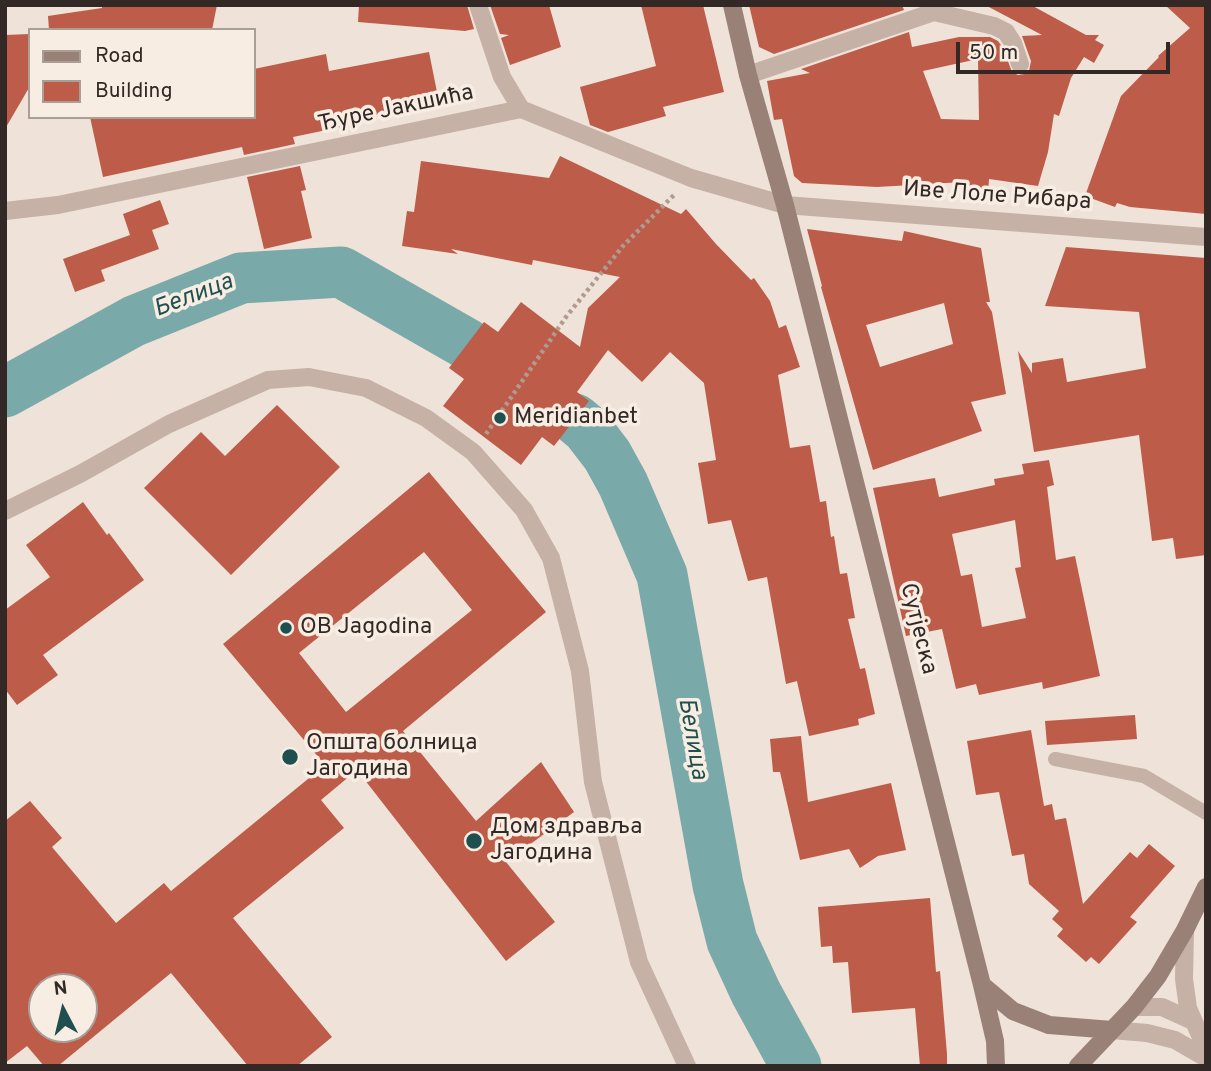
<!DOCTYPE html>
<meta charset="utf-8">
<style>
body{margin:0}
#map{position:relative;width:1211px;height:1071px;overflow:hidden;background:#efe2d8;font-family:Overpass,sans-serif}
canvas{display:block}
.frame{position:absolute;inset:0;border:7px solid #322926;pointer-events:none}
.legend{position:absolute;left:28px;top:28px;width:228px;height:91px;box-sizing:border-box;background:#f7ede3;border:2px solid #a89f97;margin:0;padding:9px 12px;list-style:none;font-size:21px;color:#322926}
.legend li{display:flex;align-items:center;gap:14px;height:35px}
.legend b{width:35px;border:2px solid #a89f97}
.north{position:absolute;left:28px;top:973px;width:70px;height:70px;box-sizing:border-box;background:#f7ede3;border:2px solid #a89f97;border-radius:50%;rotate:353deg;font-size:19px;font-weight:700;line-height:28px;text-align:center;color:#322926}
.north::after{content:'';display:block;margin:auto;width:24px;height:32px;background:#1f504f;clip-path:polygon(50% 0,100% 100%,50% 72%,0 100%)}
.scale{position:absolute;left:956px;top:42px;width:214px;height:32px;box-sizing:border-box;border:4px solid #322926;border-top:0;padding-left:9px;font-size:21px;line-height:24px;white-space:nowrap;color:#322926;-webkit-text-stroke:5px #f7ede3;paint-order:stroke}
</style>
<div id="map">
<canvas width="1211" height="1071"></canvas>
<div class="frame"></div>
<ul class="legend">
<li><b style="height:9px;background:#998177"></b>Road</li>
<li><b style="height:19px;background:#bd5c48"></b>Building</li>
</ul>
<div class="north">N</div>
<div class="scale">50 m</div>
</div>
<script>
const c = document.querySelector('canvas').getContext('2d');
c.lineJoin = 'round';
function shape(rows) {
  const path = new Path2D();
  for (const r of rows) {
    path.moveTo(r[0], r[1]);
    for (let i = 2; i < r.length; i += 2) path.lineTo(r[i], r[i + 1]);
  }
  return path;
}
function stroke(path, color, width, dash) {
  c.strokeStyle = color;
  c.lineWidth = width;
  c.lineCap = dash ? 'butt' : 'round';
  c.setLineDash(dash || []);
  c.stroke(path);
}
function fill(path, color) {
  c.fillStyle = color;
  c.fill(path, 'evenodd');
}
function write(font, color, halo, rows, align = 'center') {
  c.font = font + ' Overpass,sans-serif';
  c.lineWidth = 7;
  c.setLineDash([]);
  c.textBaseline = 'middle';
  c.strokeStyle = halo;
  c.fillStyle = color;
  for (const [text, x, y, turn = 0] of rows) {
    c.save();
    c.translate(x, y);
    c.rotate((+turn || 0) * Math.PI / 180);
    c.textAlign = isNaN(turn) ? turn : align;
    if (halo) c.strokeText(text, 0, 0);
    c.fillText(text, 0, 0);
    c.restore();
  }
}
stroke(shape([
 [5,392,134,321,241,278,341,272,467,344],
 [575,419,587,429,607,455,623,484,662,575,718,885,732,941,756,993,796,1066]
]), '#79a9a8', 51);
fill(shape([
 [102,5,217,5,212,30,49,30,48,16,102,8],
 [359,5,467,5,474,29,465,31,358,22],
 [490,5,549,5,561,47,510,65,501,38,509,35,500,34],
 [641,5,703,5,724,92,663,107,666,116,608,132,590,125,580,87,656,66],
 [749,5,902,5,904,10,774,54,759,47],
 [985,5,1031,5,1086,35,1099,35,1095,40,1104,45,1094,63,1084,57,1071,78,1059,116,1054,114,1048,152,1038,186,989,179,988,195,963,195,963,182,877,187,802,183,794,176,782,119,774,120,767,81,810,73,801,69,909,32,912,47,959,37,990,37,998,41,1003,48,1012,72,1018,75,1024,74,1029,71,1031,61,1022,36,1042,35],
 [978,59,979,120,941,119,923,71],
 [1165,5,1206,5,1206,214,1130,207,1117,203,1115,207,1085,196,1121,96,1159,57,1158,56,1190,28],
 [30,34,30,86,5,129,5,35],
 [429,52,437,92,416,99,418,107,340,122,341,127,293,137,295,144,244,155,242,147,103,177,90,117,254,117,254,69,326,54,329,71],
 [560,156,681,214,686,209,716,244,751,280,754,278,770,301,779,328,786,325,800,367,778,375,790,448,810,445,820,502,826,501,831,537,834,536,840,574,847,573,855,618,848,619,860,669,865,668,875,714,858,719,859,725,809,736,797,681,786,684,767,577,748,581,731,520,708,524,698,463,716,460,704,383,670,352,642,382,608,350,577,392,589,401,554,446,542,437,521,465,443,406,464,379,449,368,484,322,498,332,521,302,580,347,588,308,620,277,533,260,532,265,451,249,458,254,402,246,407,211,414,212,421,161,549,178],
 [300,166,306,190,301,191,312,238,264,249,247,177],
 [160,200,169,224,152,230,159,249,101,270,105,281,75,292,63,259,130,235,123,214],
 [807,229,902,241,904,231,981,248,990,302,986,302,992,312,1006,394,971,402,982,431,873,470,821,287,822,286],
 [944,303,953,344,880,367,866,325],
 [1066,247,1206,258,1206,555,1176,559,1173,538,1152,541,1139,435,1034,452,1018,351,1032,373,1032,363,1063,358,1067,382,1146,368,1139,312,1045,306],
 [277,405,340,467,231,575,144,488,201,432,225,456],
 [1049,460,1054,485,1047,487,1056,560,1075,556,1100,676,1043,689,1042,682,979,695,976,684,956,689,942,629,906,636,873,488,935,478,939,497,995,485,994,479,1024,474,1022,464],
 [1015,520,1021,567,1015,568,1026,618,982,627,972,574,961,576,952,534],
 [429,472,546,612,403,731,476,821,541,762,574,812,506,862,555,922,506,961,357,770,321,800,344,828,233,918,332,1037,297,1066,248,1066,171,973,58,1066,44,1066,27,1046,5,1063,5,821,30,801,62,838,52,847,116,923,164,883,171,891,325,765,223,644],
 [424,552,472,610,346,712,299,653],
 [42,987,84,987,84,1029,42,1029],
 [83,502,107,535,109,533,144,580,43,655,58,675,17,705,5,689,5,610,50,577,26,545],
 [1135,715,1137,739,1047,745,1045,721],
 [1031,730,1044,806,1052,804,1055,820,1066,818,1083,904,1130,852,1137,858,1149,844,1175,866,1130,917,1137,922,1099,964,1091,957,1086,962,1057,936,1063,929,1052,919,1059,911,1029,884,1024,854,1012,856,999,792,976,795,967,741],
 [801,736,808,802,891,783,906,850,878,856,860,868,849,849,800,860,780,772,773,772,770,739],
 [930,898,936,972,940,971,947,1054,947,1066,920,1066,915,1008,852,1013,848,962,833,963,832,946,821,947,818,907]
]), '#bd5c48');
stroke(shape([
 [486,434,566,317,623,246,675,194]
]), '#b19b8f', 4.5, [3.5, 3.5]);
stroke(shape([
 [1055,759,1144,776,1206,813]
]), '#c5b1a5', 14);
stroke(shape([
 [478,5,502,77,521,109],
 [748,75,934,12,994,26,1006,32,1013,43,1020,64],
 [5,211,58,205,521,109,691,178,785,205,1206,237],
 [5,511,80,474,169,424,268,380,309,377,366,388,426,418,473,452,524,510,551,558,580,671,593,782,639,962,687,1066],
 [1185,930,1184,979,1188,1008,1206,1049],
 [1134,1007,1162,1007,1193,1021],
 [1112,1030,1147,1033,1175,1040,1206,1058]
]), '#c5b1a5', 18);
stroke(shape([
 [732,5,748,75,785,205,982,985,995,1041,996,1066],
 [982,985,1013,1011,1049,1025,1112,1030],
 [1078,1066,1134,1007,1158,976,1185,930,1206,887]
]), '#998177', 18);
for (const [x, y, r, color] of [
 [500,418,7,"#1f504f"],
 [286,628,7,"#1f504f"],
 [290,757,9,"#1f504f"],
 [474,841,9,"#1f504f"]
]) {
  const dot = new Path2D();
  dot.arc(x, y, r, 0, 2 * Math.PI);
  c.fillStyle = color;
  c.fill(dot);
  stroke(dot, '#f7ede3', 2.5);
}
write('23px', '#322926', '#f7ede3', [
 ["Ђуре Јакшића",396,110,-12],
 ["Иве Лоле Рибара",997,197,4],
 ["Сутјеска",917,629,76]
]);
write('23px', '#322926', '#f7ede3', [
 ["Meridianbet",514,418],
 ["OB Jagodina",300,628],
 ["Општа болница",306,744],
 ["Јагодина",306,770],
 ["Дом здравља",490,828],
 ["Јагодина",490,854]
], 'left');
write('italic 24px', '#1f504f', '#f7ede3', [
 ["Белица",194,297,-21],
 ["Белица",691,739,80]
]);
</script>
